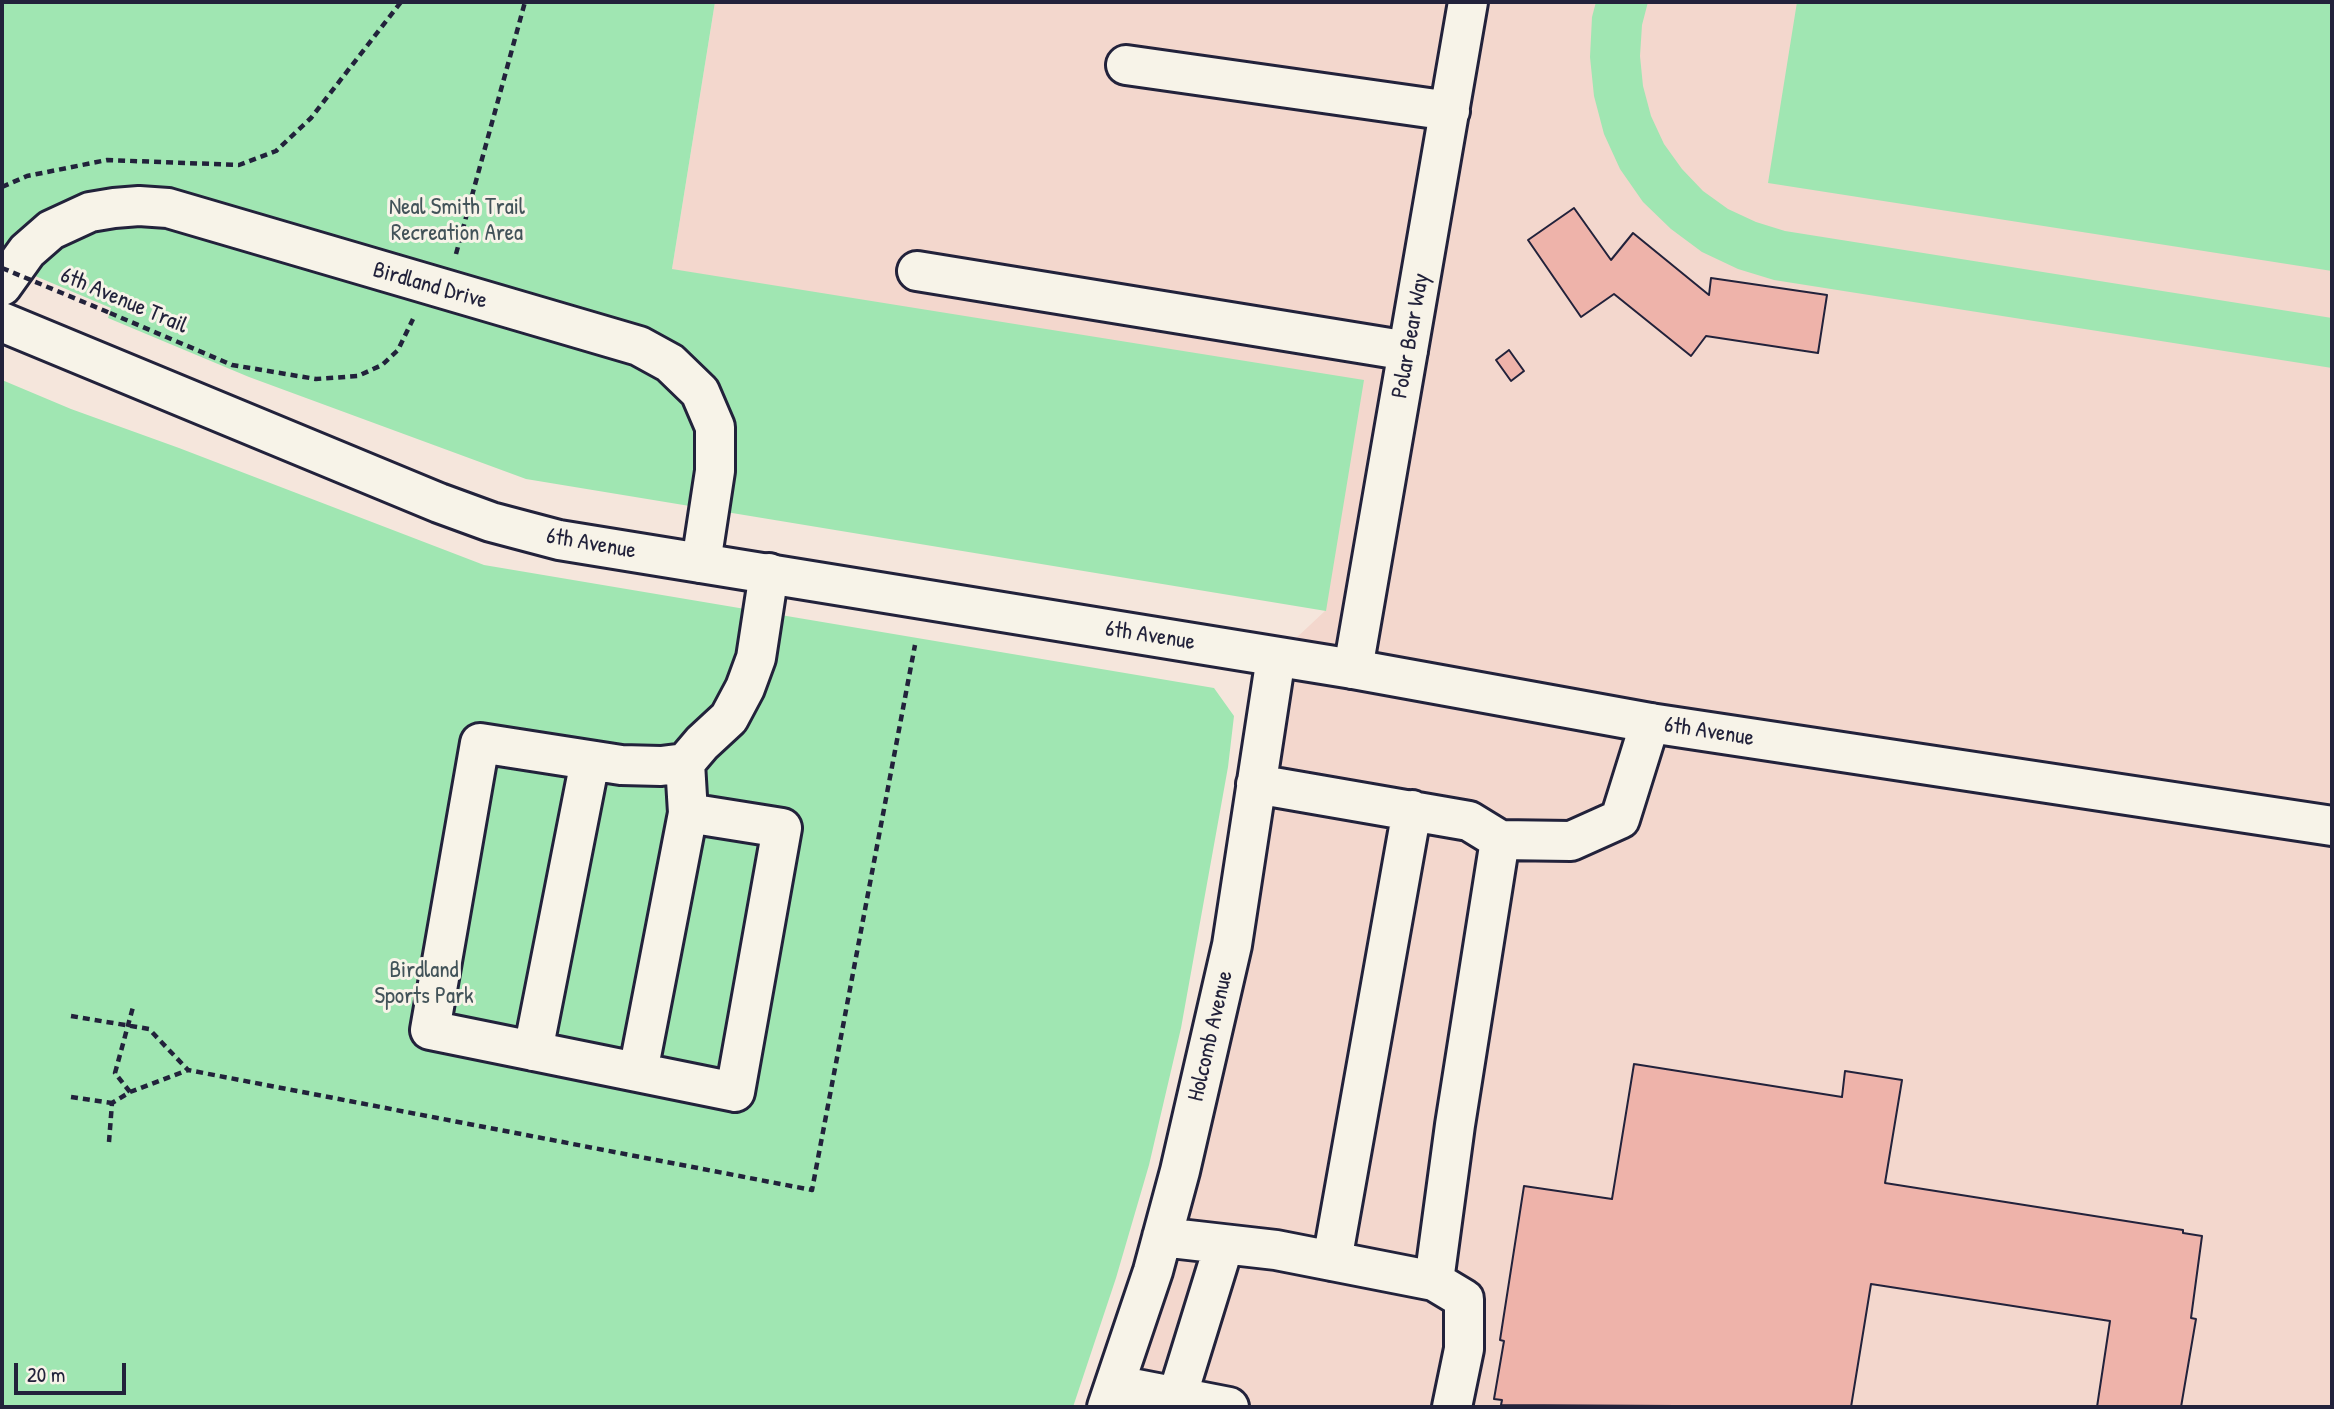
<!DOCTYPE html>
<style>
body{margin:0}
#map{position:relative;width:2334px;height:1409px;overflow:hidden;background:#f5e6dc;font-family:"Patrick Hand",sans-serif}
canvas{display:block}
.frame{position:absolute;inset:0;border:4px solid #22223b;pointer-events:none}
.scale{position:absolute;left:14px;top:1363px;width:112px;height:32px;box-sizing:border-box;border:4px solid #22223b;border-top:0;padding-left:9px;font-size:21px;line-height:24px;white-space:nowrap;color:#22223b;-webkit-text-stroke:5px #f7f3e8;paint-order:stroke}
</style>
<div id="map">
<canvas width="2334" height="1409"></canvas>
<div class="frame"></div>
<div class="scale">20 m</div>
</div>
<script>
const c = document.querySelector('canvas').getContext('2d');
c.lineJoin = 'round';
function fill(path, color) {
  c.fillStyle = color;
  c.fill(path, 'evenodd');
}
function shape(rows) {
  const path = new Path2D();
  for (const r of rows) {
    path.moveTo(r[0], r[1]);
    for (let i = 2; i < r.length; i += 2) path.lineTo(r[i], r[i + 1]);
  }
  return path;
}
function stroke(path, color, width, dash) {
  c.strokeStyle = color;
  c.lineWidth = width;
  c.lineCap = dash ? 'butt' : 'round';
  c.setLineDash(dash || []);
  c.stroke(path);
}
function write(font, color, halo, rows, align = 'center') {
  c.font = font + ' "Patrick Hand",sans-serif';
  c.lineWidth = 6;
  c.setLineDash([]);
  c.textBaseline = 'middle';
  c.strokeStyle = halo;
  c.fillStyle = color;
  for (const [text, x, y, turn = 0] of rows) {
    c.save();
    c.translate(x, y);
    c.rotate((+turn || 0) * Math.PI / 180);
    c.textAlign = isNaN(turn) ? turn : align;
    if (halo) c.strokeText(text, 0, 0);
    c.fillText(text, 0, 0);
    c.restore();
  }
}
fill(shape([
 [715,2,2332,2,2332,1407,1107,1407,1116,1385,1276,657,1326,610,672,269]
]), '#f3d7cd');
fill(shape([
 [2,2,715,2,672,269,1364,380,1326,611,526,479,249,377,108,318,111,308,2,262],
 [1596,2,1648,2,1642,25,1640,56,1643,86,1651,116,1664,144,1682,169,1703,191,1728,209,1756,222,1785,231,2332,318,2332,368,1774,280,1738,269,1702,252,1671,229,1643,202,1620,169,1604,134,1594,96,1590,57,1592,17],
 [1797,2,2332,2,2332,271,1768,183],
 [2,380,71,409,179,448,484,565,1214,688,1234,716,1228,767,1181,1028,1149,1165,1116,1278,1073,1407,2,1407]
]), '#a0e6b2');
const building = shape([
 [1574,208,1611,260,1633,233,1709,295,1711,278,1827,295,1818,353,1706,336,1691,356,1614,294,1581,317,1528,240,1574,208],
 [1509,350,1524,371,1511,381,1496,360,1509,350],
 [1634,1064,1842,1097,1845,1071,1902,1080,1885,1183,2183,1230,2183,1233,2202,1236,2191,1318,2196,1319,2181,1407,2097,1407,2110,1321,1871,1284,1851,1407,1501,1405,1502,1400,1494,1399,1504,1341,1500,1340,1524,1186,1612,1199,1634,1064]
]);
fill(building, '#eeb3aa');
stroke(building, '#22223b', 2);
const minor = shape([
 [1126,65,1450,111],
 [917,271,1408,351],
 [2,286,27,251,51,230,90,212,114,208,139,206,168,208,639,346,670,363,700,392,715,427,715,471,701,563],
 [1353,669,1468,2],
 [685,763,688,813,782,828,735,1092,430,1030,480,743,621,765,661,766,685,763,702,743,729,718,745,688,756,658,769,573],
 [1256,784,1469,821,1500,840,1571,841,1620,819,1650,723],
 [533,1051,590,761],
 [638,1072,688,813],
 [1162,1237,1276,1250,1434,1281,1464,1299,1464,1349,1452,1407],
 [1332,1261,1412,810],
 [1434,1281,1455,1125,1500,840],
 [1116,1385,1229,1407],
 [1177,1397,1224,1245],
 [1107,1407,1153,1271,1180,1171,1232,945,1276,657]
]);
const major = shape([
 [2,322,439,503,491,522,559,540,1353,669,1650,723,2332,826]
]);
stroke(minor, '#22223b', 44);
stroke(major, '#22223b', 44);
stroke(shape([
 [2,187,27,176,107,160,239,165,276,151,311,118,401,2],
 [456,254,525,2],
 [110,313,232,365,316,379,358,376,382,365,398,350,413,319],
 [71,1016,149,1029,188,1070,812,1190,915,645],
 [130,1092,115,1073,133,1007],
 [71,1097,112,1103],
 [109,1142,112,1103,130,1092,188,1070]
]), '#22223b', 4.5, [7, 5]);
stroke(minor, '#f7f3e8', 38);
stroke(major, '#f7f3e8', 38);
stroke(shape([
 [2,268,110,313]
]), '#22223b', 4.5, [7, 5]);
write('23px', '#425359', '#f7f3e8', [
 ["Neal Smith Trail",457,208],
 ["Recreation Area",457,234],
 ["Birdland",424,971],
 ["Sports Park",424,997]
]);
write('23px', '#22223b', '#f7f3e8', [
 ["Birdland Drive",430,286,16],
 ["6th Avenue Trail",124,301,23],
 ["Polar Bear Way",1411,336,-80],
 ["6th Avenue",591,544,10],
 ["6th Avenue",1150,636,9],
 ["6th Avenue",1709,732,9],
 ["Holcomb Avenue",1211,1036,-77]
]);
</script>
